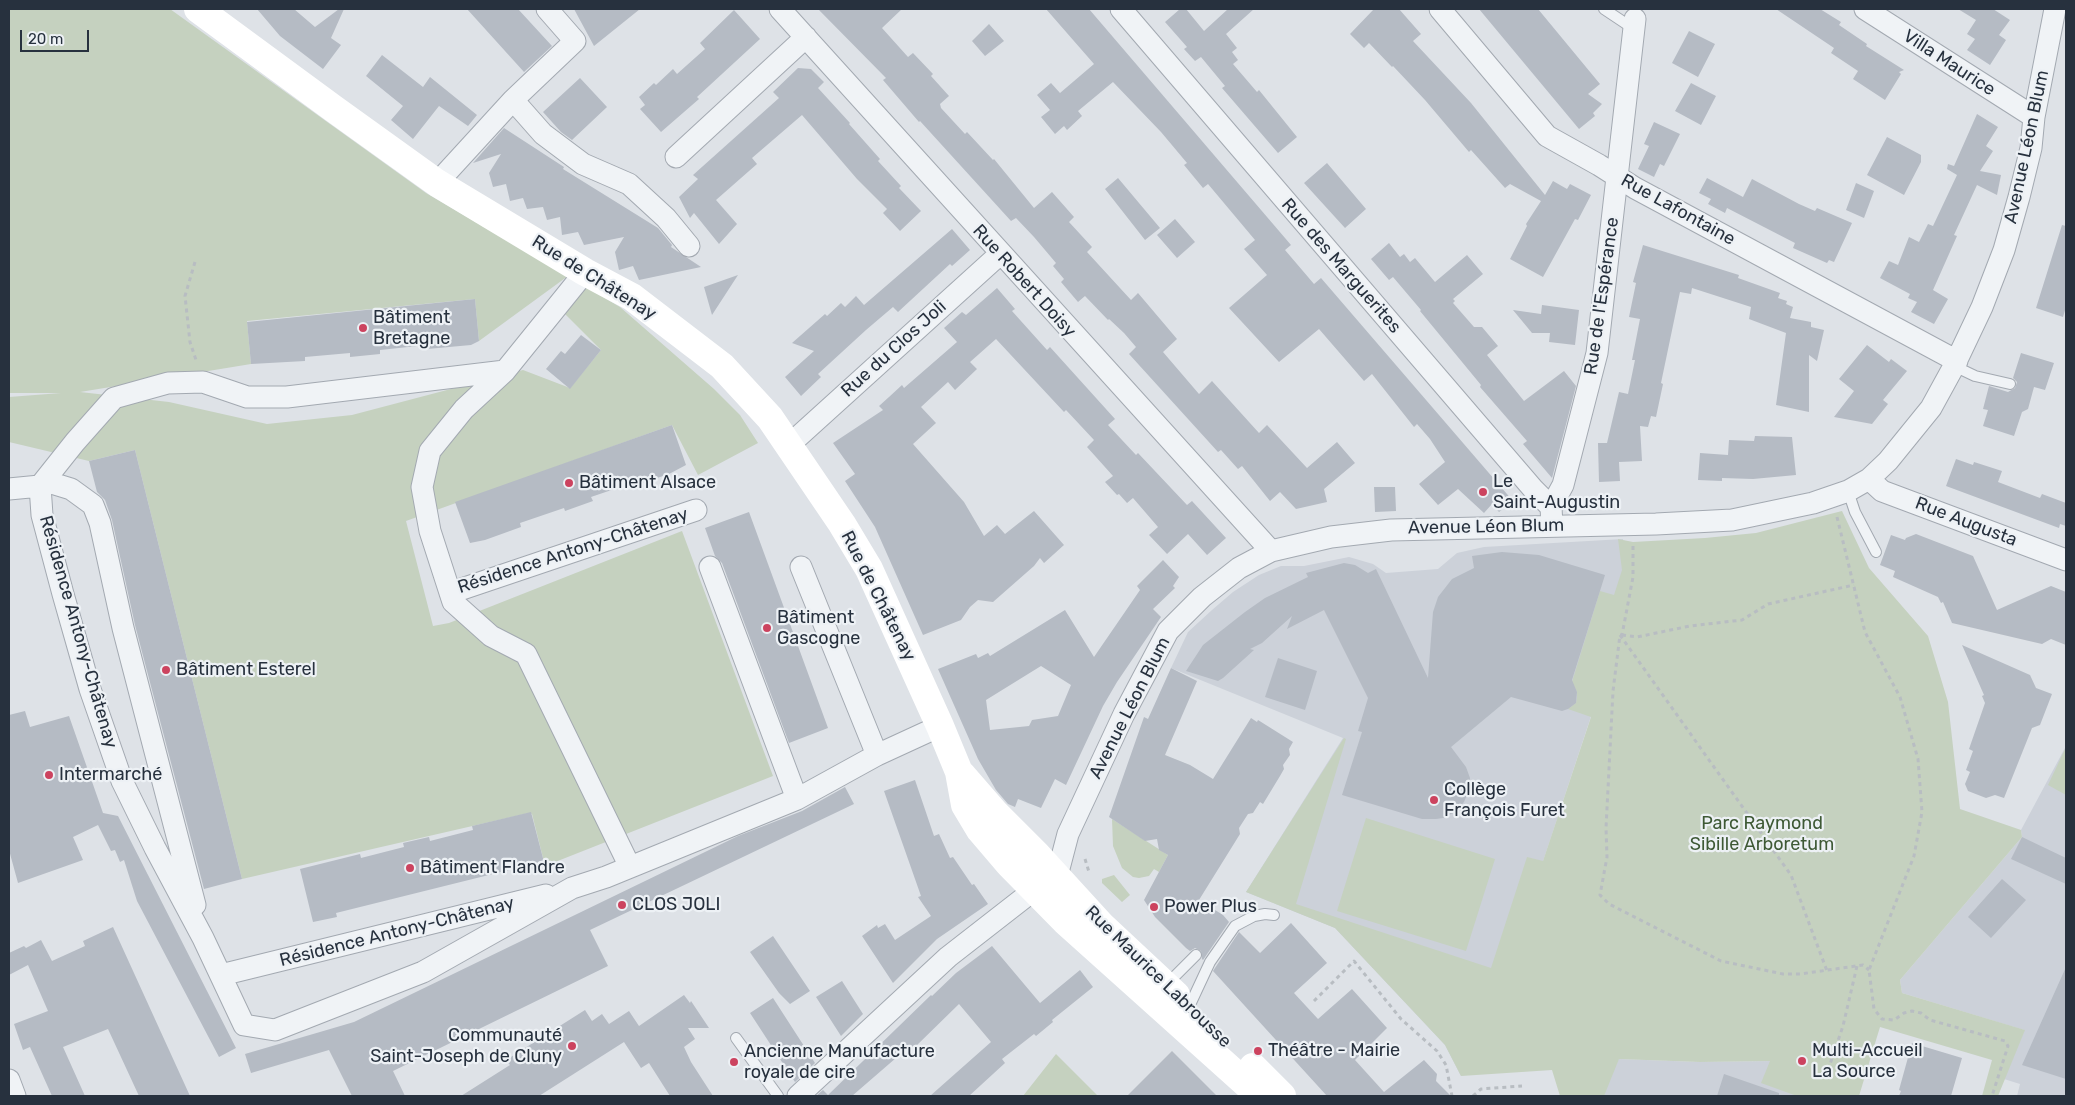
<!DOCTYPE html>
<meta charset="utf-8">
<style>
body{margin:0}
#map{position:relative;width:2075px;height:1105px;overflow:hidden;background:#dee2e7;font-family:Rubik,sans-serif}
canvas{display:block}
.frame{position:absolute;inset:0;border:10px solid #27313e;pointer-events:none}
.scale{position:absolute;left:20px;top:30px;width:69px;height:22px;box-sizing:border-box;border:2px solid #27313e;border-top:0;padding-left:6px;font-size:15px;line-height:18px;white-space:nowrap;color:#27313e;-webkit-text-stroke:4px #edf1f5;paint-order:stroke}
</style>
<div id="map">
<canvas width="2075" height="1105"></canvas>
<div class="frame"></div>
<div class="scale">20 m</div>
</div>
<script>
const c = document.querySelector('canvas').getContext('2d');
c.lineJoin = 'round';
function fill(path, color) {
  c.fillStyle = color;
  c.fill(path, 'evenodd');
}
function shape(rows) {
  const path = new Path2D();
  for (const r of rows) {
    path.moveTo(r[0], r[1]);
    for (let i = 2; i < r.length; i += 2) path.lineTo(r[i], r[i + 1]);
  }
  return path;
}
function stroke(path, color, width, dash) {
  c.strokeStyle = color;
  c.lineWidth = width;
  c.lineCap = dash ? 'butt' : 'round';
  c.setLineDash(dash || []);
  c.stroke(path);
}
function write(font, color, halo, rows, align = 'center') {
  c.font = font + ' Rubik,sans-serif';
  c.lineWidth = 4.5;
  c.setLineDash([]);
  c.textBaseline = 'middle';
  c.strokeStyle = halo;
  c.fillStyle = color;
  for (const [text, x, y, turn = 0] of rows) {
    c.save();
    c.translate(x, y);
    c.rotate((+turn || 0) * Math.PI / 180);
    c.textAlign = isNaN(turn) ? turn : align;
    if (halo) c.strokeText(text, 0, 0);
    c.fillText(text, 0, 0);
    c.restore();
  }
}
fill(shape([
 [1623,539,1626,569,1603,680,1520,931,1461,1076,1445,1045,1335,928,1246,892,1343,738,1171,668,1188,632,1212,610,1233,592,1259,575,1281,566,1304,566,1349,557,1373,564,1386,573,1438,569,1457,553,1484,547],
 [2066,746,2066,1096,2017,1096,2020,1084,2004,1079,2024,1030,1902,993,1900,980,2022,837,2021,830],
 [1619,1059,1700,1062,1771,1061,1859,1096,1578,1096]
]), '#ccd1d9');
fill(shape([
 [9,9,170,9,426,193,568,276,479,341,475,299,247,321,251,364,80,392,169,402,267,424,352,415,523,370,570,388,601,350,560,309,579,283,620,307,714,389,740,415,758,443,698,475,672,425,406,521,433,626,449,623,682,531,773,776,545,866,532,814,529,813,242,879,135,450,89,461,9,442,9,397,61,393,9,393],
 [1842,511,1869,568,1928,636,1948,702,1960,809,2021,830,2022,837,1900,980,1902,993,2025,1030,1998,1096,1982,1096,1992,1060,1880,1027,1859,1096,1797,1096,1761,1083,1770,1061,1700,1062,1619,1059,1604,1096,1560,1096,1552,1070,1461,1076,1445,1045,1335,928,1246,892,1344,738,1346,739,1296,904,1491,968,1527,857,1543,861,1591,717,1568,709,1576,703,1577,697,1577,692,1572,682,1600,591,1614,595,1622,570,1618,539,1633,542,1705,538,1756,533],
 [2066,747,2066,795,2048,785],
 [1366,818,1495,859,1466,951,1337,911],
 [1112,819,1168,855,1159,872,1154,869,1149,876,1139,878,1133,877,1122,868,1113,846],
 [1114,875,1130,895,1122,902,1102,883,1102,879],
 [1056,1054,1098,1096,1023,1096]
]), '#c5d1bf');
fill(shape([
 [257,9,294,9,315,27,339,9,344,9,331,38,341,45,323,69,280,36],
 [467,9,518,9,552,46,524,72],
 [574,9,640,9,594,46],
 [818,9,902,9,882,28,908,57,913,53,933,74,931,76,949,96,940,104,941,108,965,134,967,132,993,160,994,159,1034,208,1052,192,1074,217,1069,222,1092,247,1087,252,1131,300,1138,293,1177,339,1163,352,1199,394,1212,381,1259,433,1267,425,1307,468,1337,442,1355,463,1324,489,1327,502,1296,509,1280,492,1270,501,1242,466,1238,469,1221,450,1218,452,1129,354,1136,347,1124,333,1109,319,1108,320,1085,296,1078,302,1061,282,1064,279,1053,266,1056,263,1034,237,1016,218,1011,221,920,121,919,122,883,80,886,78],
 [1046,9,1089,9,1291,245,1285,250,1314,284,1321,278,1513,501,1499,512,1492,504,1484,513,1458,489,1438,505,1419,484,1445,462,1430,439,1417,424,1414,427,1372,374,1364,381,1319,329,1279,362,1229,308,1267,275,1244,249,1255,240,1208,184,1203,188,1184,165,1187,163,1161,132,1113,82,1078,111,1082,116,1067,130,1064,126,1055,134,1041,117,1050,110,1037,95,1051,83,1060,93,1094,64],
 [1180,9,1186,9,1204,31,1228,9,1254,9,1226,34,1237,48,1232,52,1238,60,1233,64,1257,92,1259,90,1297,137,1278,153,1222,88,1225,86,1201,57,1195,61,1184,49,1187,47,1165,22],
 [1374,9,1399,9,1421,34,1413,41,1471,103,1545,195,1553,181,1567,189,1570,184,1591,195,1578,220,1575,219,1543,277,1510,259,1527,226,1526,224,1541,201,1510,184,1505,188,1471,150,1469,152,1425,100,1393,66,1392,67,1369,43,1364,48,1350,34],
 [1479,9,1538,9,1600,84,1588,94,1602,104,1593,113,1595,116,1579,129],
 [1776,9,1820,9,1841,22,1839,25,1867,44,1866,46,1904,70,1899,72,1901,74,1885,100,1853,79,1858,71,1831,53,1834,48],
 [1958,9,1993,9,2010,20,1999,35,2006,40,1990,65,1967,50,1975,39,1967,34,1976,20],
 [734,10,760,39,697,97,699,99,661,132,640,109,645,105,639,97,654,83,656,85,673,69,677,74,705,49,700,43],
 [989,24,1004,41,985,56,972,41],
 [1689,31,1715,44,1698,77,1672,63],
 [382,55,423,87,430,77,477,115,468,126,439,106,413,139,391,120,403,106,366,76],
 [798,68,811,69,824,82,818,88,850,123,849,124,880,159,878,161,901,186,899,188,921,211,900,231,883,213,887,209,857,179,802,115,752,158,757,164,716,200,737,224,719,244,694,213,690,218,679,197,698,179,693,175,779,98,773,92],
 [580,78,607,107,572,140,561,132,543,112],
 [1691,83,1716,96,1701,125,1675,111],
 [1977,114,1998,127,1986,146,1993,151,1980,171,2001,175,1997,195,1977,185,1954,235,1957,236,1933,290,1948,299,1934,324,1911,312,1917,302,1908,298,1910,294,1880,278,1889,261,1898,265,1909,237,1919,242,1928,224,1933,226,1957,175,1947,169,1948,164,1954,166],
 [1654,122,1680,134,1664,166,1660,164,1654,177,1638,169,1649,146,1644,144],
 [504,128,564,167,563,169,658,228,672,245,671,247,701,267,639,280,633,266,619,270,615,252,624,237,584,245,578,232,562,235,560,217,547,220,543,207,527,209,523,198,510,201,506,184,493,187,489,173,501,154,473,163],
 [1887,137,1921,155,1921,162,1904,195,1867,175],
 [1327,163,1366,209,1345,228,1304,183],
 [1118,178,1160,228,1145,240,1105,189],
 [1707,178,1743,197,1752,179,1799,204,1815,211,1817,208,1852,223,1834,262,1829,260,1827,263,1793,248,1795,243,1727,208,1725,213,1708,204,1711,199,1699,193],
 [1856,183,1874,191,1864,218,1846,210],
 [1175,219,1195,242,1177,258,1157,235],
 [2062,225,2066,226,2066,307,2063,317,2036,308],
 [952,229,970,250,952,266,950,264,898,312,893,307,866,330,818,374,821,377,801,396,785,377,814,351,792,343,825,314,827,316,841,303,845,307,856,296,864,305],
 [1389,243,1400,257,1404,254,1410,262,1415,258,1435,282,1467,255,1483,274,1453,299,1455,301,1453,303,1474,327,1482,327,1498,346,1487,355,1524,401,1564,371,1576,386,1552,478,1523,444,1527,441,1480,387,1481,385,1420,311,1421,310,1393,277,1389,280,1371,259],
 [1643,245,1739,275,1738,278,1780,293,1778,298,1787,301,1786,304,1793,307,1790,318,1811,322,1811,327,1824,330,1817,361,1809,355,1809,412,1776,405,1786,333,1749,319,1751,307,1692,288,1691,294,1680,292,1661,383,1663,384,1656,417,1651,416,1648,427,1640,426,1642,461,1619,462,1620,481,1599,482,1598,443,1607,443,1619,392,1628,394,1635,360,1632,360,1640,319,1629,317,1636,283,1633,282],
 [738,275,712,315,704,287],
 [997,288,1015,309,1012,311,1047,350,1050,347,1115,419,1108,425,1136,455,1138,453,1187,505,1192,501,1226,538,1207,555,1188,534,1167,554,1149,535,1158,527,1133,498,1127,503,1119,494,1117,495,1105,482,1113,476,1087,447,1094,440,1066,410,1064,412,996,339,970,362,977,369,955,390,948,382,921,407,936,423,913,444,964,502,984,536,997,525,1005,534,1034,511,1064,545,1044,563,1040,558,1034,566,993,602,978,600,970,607,961,620,923,635,875,527,845,481,855,474,833,443,883,410,879,406,889,397,902,385,904,388,957,342,944,328,962,312,966,315],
 [475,299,479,341,471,345,427,349,427,345,380,350,380,354,350,357,350,353,305,357,305,361,251,364,247,322],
 [1542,305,1579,310,1575,345,1549,342,1550,333,1532,333,1513,310,1541,314],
 [581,335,601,350,570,389,546,369,561,351,565,354],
 [1867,345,1889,362,1891,359,1907,371,1883,400,1888,404,1872,424,1834,417,1854,391,1839,379],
 [2021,353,2054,363,2045,390,2034,387,2028,409,2022,412,2014,436,1983,426,1988,410,1983,409,1989,386,2008,392,2015,388,2017,382,2013,378],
 [672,425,686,465,669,474,636,485,635,482,591,497,593,501,565,511,564,508,520,523,521,527,485,540,470,543,455,502],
 [1755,436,1792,437,1796,475,1753,479,1722,478,1722,481,1698,480,1700,453,1728,455,1729,440,1754,441],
 [135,450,242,879,204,889,135,625,112,520,105,500,97,492,89,461],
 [1956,459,1973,465,1974,462,2002,471,1998,482,2040,498,2042,494,2066,503,2066,526,2060,524,2059,528,1946,486],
 [1374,487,1395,487,1396,511,1375,512],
 [749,512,828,728,789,743,722,563,715,556,705,528],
 [1916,534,1973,556,1997,610,2051,586,2066,592,2066,645,2051,639,2042,644,1952,623,1943,602,1941,603,1938,597,1893,577,1895,571,1880,565,1891,535,1905,540,1906,538],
 [1502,552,1539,555,1605,575,1572,680,1577,692,1576,703,1568,709,1562,711,1511,697,1451,747,1466,767,1470,778,1469,790,1464,802,1455,812,1443,818,1436,819,1422,819,1342,795,1362,732,1358,731,1368,698,1324,610,1287,629,1292,616,1262,643,1250,649,1254,650,1223,678,1218,681,1186,671,1203,645,1245,612,1265,598,1308,577,1306,573,1344,563,1355,565,1368,573,1376,569,1428,678,1433,612,1438,597,1452,579,1474,568,1472,556],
 [1163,560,1179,577,1173,586,1175,588,1153,609,1161,617,1117,682,1103,706,1066,785,1055,779,1041,808,1018,799,1015,807,1008,804,996,790,978,759,938,669,976,654,978,658,988,653,990,656,1065,610,1094,657,1140,590,1137,586],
 [1041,666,1071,685,1058,716,1032,720,1029,726,990,730,986,700],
 [1962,645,2030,675,2036,688,2052,694,2040,725,2032,728,2004,798,1995,795,1986,798,1968,791,1965,784,1970,772,1966,770,1973,751,1969,749,1985,703,1982,696,1984,695],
 [1278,658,1317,671,1305,710,1265,697],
 [1171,668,1197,681,1165,755,1190,765,1213,779,1251,718,1257,722,1258,720,1293,742,1289,749,1290,755,1283,765,1284,769,1280,776,1263,804,1260,802,1253,813,1248,814,1239,828,1240,834,1199,900,1223,915,1229,922,1203,960,1202,959,1201,951,1195,948,1190,951,1186,948,1155,917,1144,900,1168,855,1159,850,1157,839,1145,841,1109,817,1144,717,1148,719],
 [25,711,30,727,69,716,103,813,118,816,236,1048,219,1057,137,901,124,860,120,862,115,850,111,851,98,825,73,837,83,860,18,883,9,850,9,715],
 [915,780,934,836,939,834,950,858,953,857,972,885,974,884,988,904,937,939,893,983,862,936,877,925,878,928,885,924,895,940,931,916,918,897,921,896,884,791],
 [845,787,854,804,590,930,608,966,393,1071,405,1096,352,1096,329,1050,251,1073,245,1054,354,1022,738,836,802,811],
 [531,812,545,866,522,872,521,867,336,913,337,917,313,922,300,869,360,854,361,858,404,847,403,843,429,837,430,841,473,830,472,826],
 [2022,837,2066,858,2066,884,2011,859],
 [2002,879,2026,900,1991,938,1968,917],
 [1291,923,1327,963,1294,993,1318,1019,1352,989,1387,1028,1355,1060,1384,1092,1424,1060,1437,1074,1436,1081,1451,1096,1327,1096,1213,971,1239,932,1260,953],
 [113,927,190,1096,139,1096,108,1029,63,1047,85,1096,52,1096,30,1047,23,1050,14,1024,48,1011,28,965,9,975,9,953,24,946,26,948,41,940,52,961,85,946,83,941],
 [773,936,810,991,790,1004,779,993,750,952],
 [992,946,1040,1003,1080,970,1093,987,1052,1020,1053,1022,1036,1036,1034,1034,1002,1059,1005,1063,969,1096,930,1096,991,1042,959,1004,914,1048,911,1045,852,1096,816,1096,823,1090,828,1095,931,995,932,996,956,973],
 [2066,967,2066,1079,2022,1065],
 [842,981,863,1014,841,1036,816,997],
 [684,995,690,1003,691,1001,709,1028,688,1028,695,1039,684,1047,691,1062,713,1096,670,1096,649,1063,641,1068,624,1042,539,1096,461,1096,510,1065,506,1060,585,1010,592,1021,602,1014,609,1024,629,1011,639,1026],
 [773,998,815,1063,795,1082,750,1013],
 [1912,1043,1962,1058,1951,1096,1899,1096,1901,1091,1899,1090],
 [1172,1051,1217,1096,1127,1096],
 [1724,1074,1779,1093,1779,1096,1717,1096]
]), '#b5bbc4');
const lane = shape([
 [1604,9,1634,29],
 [1954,366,1975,376,2010,384],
 [1848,491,1855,512,1876,552],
 [1166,985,1196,955],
 [1189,1007,1210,962,1235,926,1254,916,1265,914,1274,915],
 [736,1038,778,1096]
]);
const street = shape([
 [780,9,1271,551],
 [1121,9,1534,490,1551,507,1552,526],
 [1440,9,1547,136,1599,165,1635,188,1957,361],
 [1865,9,2034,117],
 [513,100,543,134,583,164,629,184,666,218,689,246],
 [676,157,806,37],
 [437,183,513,100,575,41,547,9],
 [505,371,585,272],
 [789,445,1000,254],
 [1869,479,1882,491,2066,560],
 [45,481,71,489,93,505,100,523,123,628,195,905],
 [40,486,42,515,63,594,90,689,122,781,155,848,203,938,244,1025,275,1030,423,972,572,888,606,877,797,799,877,755,940,726],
 [9,489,40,486,75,442,114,398,168,383,203,382,247,397,287,397,505,371,464,409,430,451,422,487,430,531,453,602,491,636,526,654,630,867],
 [1551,507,1563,485,1597,353,1635,19],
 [710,567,797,799],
 [801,567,877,755],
 [450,593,696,510],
 [221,975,546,895],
 [9,1080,15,1096],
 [798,1096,948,957,1034,890,1057,876,1068,834,1124,714,1168,631,1202,597,1239,568,1271,551,1331,537,1391,530,1656,524,1732,520,1813,503,1848,491,1869,479,1888,461,1931,408,1954,366,1982,307,2004,250,2019,197,2031,148,2034,117,2055,9]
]);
stroke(lane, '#a3a9b1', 12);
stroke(street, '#a3a9b1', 23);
stroke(shape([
 [195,262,185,296,190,342,196,360],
 [1837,517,1865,632,1900,697,1918,759,1922,812,1914,856,1869,970,1874,1009,1882,1019,1894,1020,1904,1013,1912,1011,1921,1013,1930,1020,2005,1041,2008,1046,1992,1096],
 [1633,546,1633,577,1622,635,1620,635,1613,691,1606,828,1607,857,1600,895,1609,904,1721,961,1783,974,1800,974,1863,965,1869,970],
 [1620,635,1791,875,1827,971],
 [1622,635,1637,637,1690,626,1742,620,1768,604,1854,585],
 [1085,859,1089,872],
 [1314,1001,1354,961,1401,1019,1437,1051,1446,1065,1452,1096],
 [1828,1070,1843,1026,1857,966],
 [1473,1096,1481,1089,1522,1086]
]), '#b8bdc2', 3, [4, 4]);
stroke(lane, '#f0f3f6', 10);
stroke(street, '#f0f3f6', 21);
stroke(shape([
 [198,9,334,109,437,183,585,272,632,297,722,366,770,418,842,524,869,569,940,726,959,772,965,805,980,830,1009,864,1065,921,1260,1096],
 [962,775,995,813,1037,855,1101,925,1176,995],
 [1253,1067,1282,1096]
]), '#fff', 28);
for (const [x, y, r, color] of [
 [363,328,5,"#cc435f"],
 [569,483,5,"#cc435f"],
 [1483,492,5,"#cc435f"],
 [767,628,5,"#cc435f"],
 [166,670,5,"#cc435f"],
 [49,775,5,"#cc435f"],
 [1434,800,5,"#cc435f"],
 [410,868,5,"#cc435f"],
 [622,905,5,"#cc435f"],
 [1154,907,5,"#cc435f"],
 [572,1046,5,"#cc435f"],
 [1258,1051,5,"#cc435f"],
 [1802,1061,5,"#cc435f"],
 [734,1062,5,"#cc435f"]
]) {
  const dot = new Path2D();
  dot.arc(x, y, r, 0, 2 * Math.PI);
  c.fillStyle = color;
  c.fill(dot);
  stroke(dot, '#edf1f5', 2);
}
write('18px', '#27313e', '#edf1f5', [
 ["Villa Maurice",1949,63,33],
 ["Avenue Léon Blum",2027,147,-78],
 ["Rue Lafontaine",1678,210,29],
 ["Rue des Marguerites",1341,266,49],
 ["Rue de Châtenay",594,278,32],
 ["Rue Robert Doisy",1024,281,48],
 ["Rue de l'Espérance",1602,296,-82],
 ["Rue du Clos Joli",894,349,-42],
 ["Rue Augusta",1966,522,21],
 ["Avenue Léon Blum",1486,527,-1],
 ["Résidence Antony-Châtenay",573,551,-18],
 ["Rue de Châtenay",878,596,63],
 ["Résidence Antony-Châtenay",78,632,74],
 ["Avenue Léon Blum",1130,708,-63],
 ["Résidence Antony-Châtenay",397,932,-14],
 ["Rue Maurice Labrousse",1158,977,44]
]);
write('18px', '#27313e', '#edf1f5', [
 ["Bâtiment",373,318],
 ["Bretagne",373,339],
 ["Le",1493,482],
 ["Saint-Augustin",1493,503],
 ["Bâtiment Alsace",579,483],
 ["Bâtiment",777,618],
 ["Gascogne",777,639],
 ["Bâtiment Esterel",176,670],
 ["Intermarché",59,775],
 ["Collège",1444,790],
 ["François Furet",1444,811],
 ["Bâtiment Flandre",420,868],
 ["CLOS JOLI",632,905],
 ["Power Plus",1164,907],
 ["Communauté",562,1036,"right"],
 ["Saint-Joseph de Cluny",562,1057,"right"],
 ["Théâtre - Mairie",1268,1051],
 ["Multi-Accueil",1812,1051],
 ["La Source",1812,1072],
 ["Ancienne Manufacture",744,1052],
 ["royale de cire",744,1073]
], 'left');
write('18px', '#3e5935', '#edf1f5', [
 ["Parc Raymond",1762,824],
 ["Sibille Arboretum",1762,845]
]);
</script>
